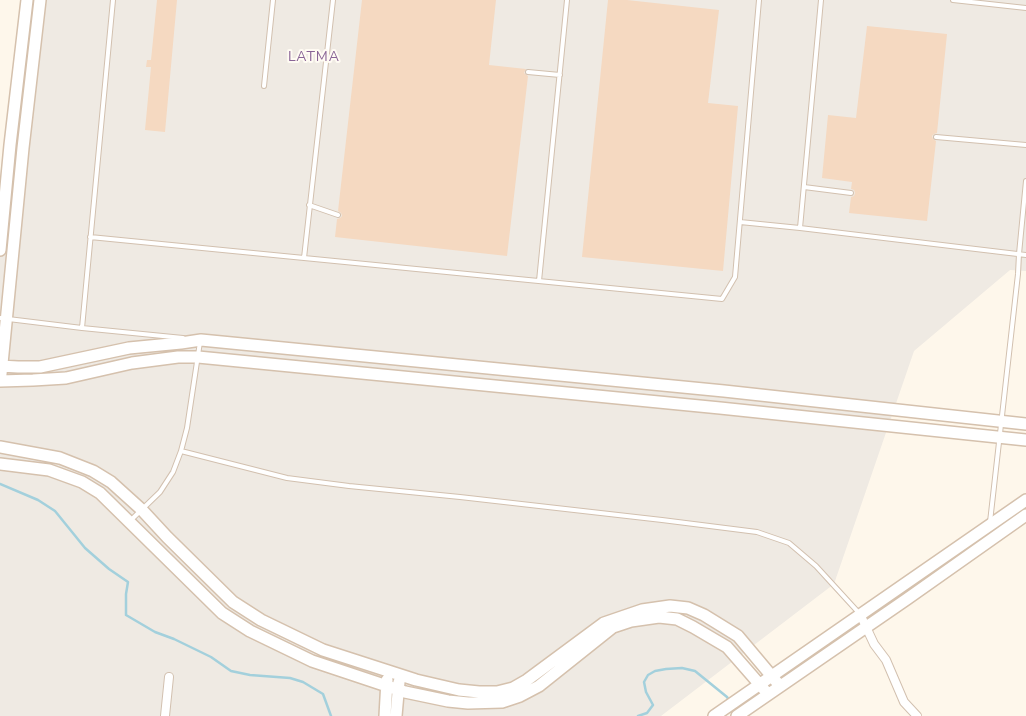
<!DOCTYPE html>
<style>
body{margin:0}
canvas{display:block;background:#fef7eb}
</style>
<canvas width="1026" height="716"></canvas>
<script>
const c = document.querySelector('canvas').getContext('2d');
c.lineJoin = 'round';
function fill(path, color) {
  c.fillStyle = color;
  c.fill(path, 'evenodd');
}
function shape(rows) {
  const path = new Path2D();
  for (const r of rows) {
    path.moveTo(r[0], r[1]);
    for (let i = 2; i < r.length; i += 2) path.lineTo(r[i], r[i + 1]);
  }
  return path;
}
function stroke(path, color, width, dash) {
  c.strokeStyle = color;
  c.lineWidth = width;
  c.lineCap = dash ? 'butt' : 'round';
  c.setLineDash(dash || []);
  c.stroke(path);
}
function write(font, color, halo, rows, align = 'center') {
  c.font = font + ' "Nunito Sans",sans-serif';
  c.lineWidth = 4;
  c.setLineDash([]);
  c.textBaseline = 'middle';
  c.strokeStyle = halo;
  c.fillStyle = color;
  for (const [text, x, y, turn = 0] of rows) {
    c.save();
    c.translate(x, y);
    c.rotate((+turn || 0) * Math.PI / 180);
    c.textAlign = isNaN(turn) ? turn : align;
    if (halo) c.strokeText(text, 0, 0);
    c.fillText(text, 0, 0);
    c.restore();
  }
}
fill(shape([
 [22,0,1026,0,1026,271,1010,270,914,351,834,584,661,716,0,716,0,177]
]), '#efeae3');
stroke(shape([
 [0,484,38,500,55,511,85,548,109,569,128,582,126,594,126,615,155,632,174,639,211,657,231,671,250,675,290,678,303,682,323,694,331,716],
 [638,716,647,713,653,705,646,692,644,682,648,675,655,671,666,669,682,668,695,671,727,697,730,702]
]), '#a3d0dc', 2.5);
fill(shape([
 [157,0,177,0,165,132,145,130,151,67,146,67,147,60,151,60],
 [362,0,496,0,489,65,526,69,524,73,528,76,507,256,335,237,337,219,340,218,342,216,341,213,338,211],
 [608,0,627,0,719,10,708,103,738,106,723,271,582,257],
 [867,26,947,34,937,133,934,134,932,136,933,139,936,141,927,221,849,213,851,197,854,196,855,193,854,190,851,189,852,182,822,178,828,115,856,118]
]), '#f5d9c1');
const lane = shape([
 [953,0,1026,8],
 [528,72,560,75],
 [264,86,273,0],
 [936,137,1026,145],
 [804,187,851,193],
 [309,205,338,215],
 [740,222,800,228,1026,255],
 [800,228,821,0],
 [90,237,722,299,735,277,759,0],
 [304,258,333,0],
 [539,281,567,0],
 [0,318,82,328,183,338],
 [82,328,113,0],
 [181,451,287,478,349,486,460,497,662,520,757,532,789,543,816,566,859,613],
 [131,520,160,492,173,472,181,451,187,428,200,342],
 [990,522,1018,274,1019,254,1026,181]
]);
const street = shape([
 [860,614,874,644,886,660,904,702,917,716],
 [165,716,169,677]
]);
const secondary = shape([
 [0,250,10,145,27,0],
 [0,366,18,367,40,367,129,348,181,343,201,340,724,391,1026,424],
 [1,374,23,148,40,0],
 [0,381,33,380,66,378,132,363,178,357,198,357,720,408,1026,440],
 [0,447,60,458,93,471,111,482,142,510,167,537,233,602,261,620,323,650,416,680,459,690,479,692,497,692,513,688,527,680,604,623,642,610,670,606,688,608,704,615,738,636,780,686],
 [0,464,49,470,82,482,100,493,222,613,250,631,312,661,405,692,448,701,468,703,502,702,520,696,539,686,613,627,631,621,659,617,677,619,693,627,727,647,768,694],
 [385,716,387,680],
 [396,716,399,682],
 [714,716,1026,500],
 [737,716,907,599,1026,515]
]);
stroke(lane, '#d2c0af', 6);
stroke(street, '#d2c0af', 10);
stroke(secondary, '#d5c1ad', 14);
stroke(lane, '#fff', 4);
stroke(street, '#fff', 8);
stroke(secondary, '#fff', 11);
c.letterSpacing = '1px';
write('14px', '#896496', '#fffbf3', [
 ["LATMA",314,58]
]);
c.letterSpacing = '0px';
</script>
